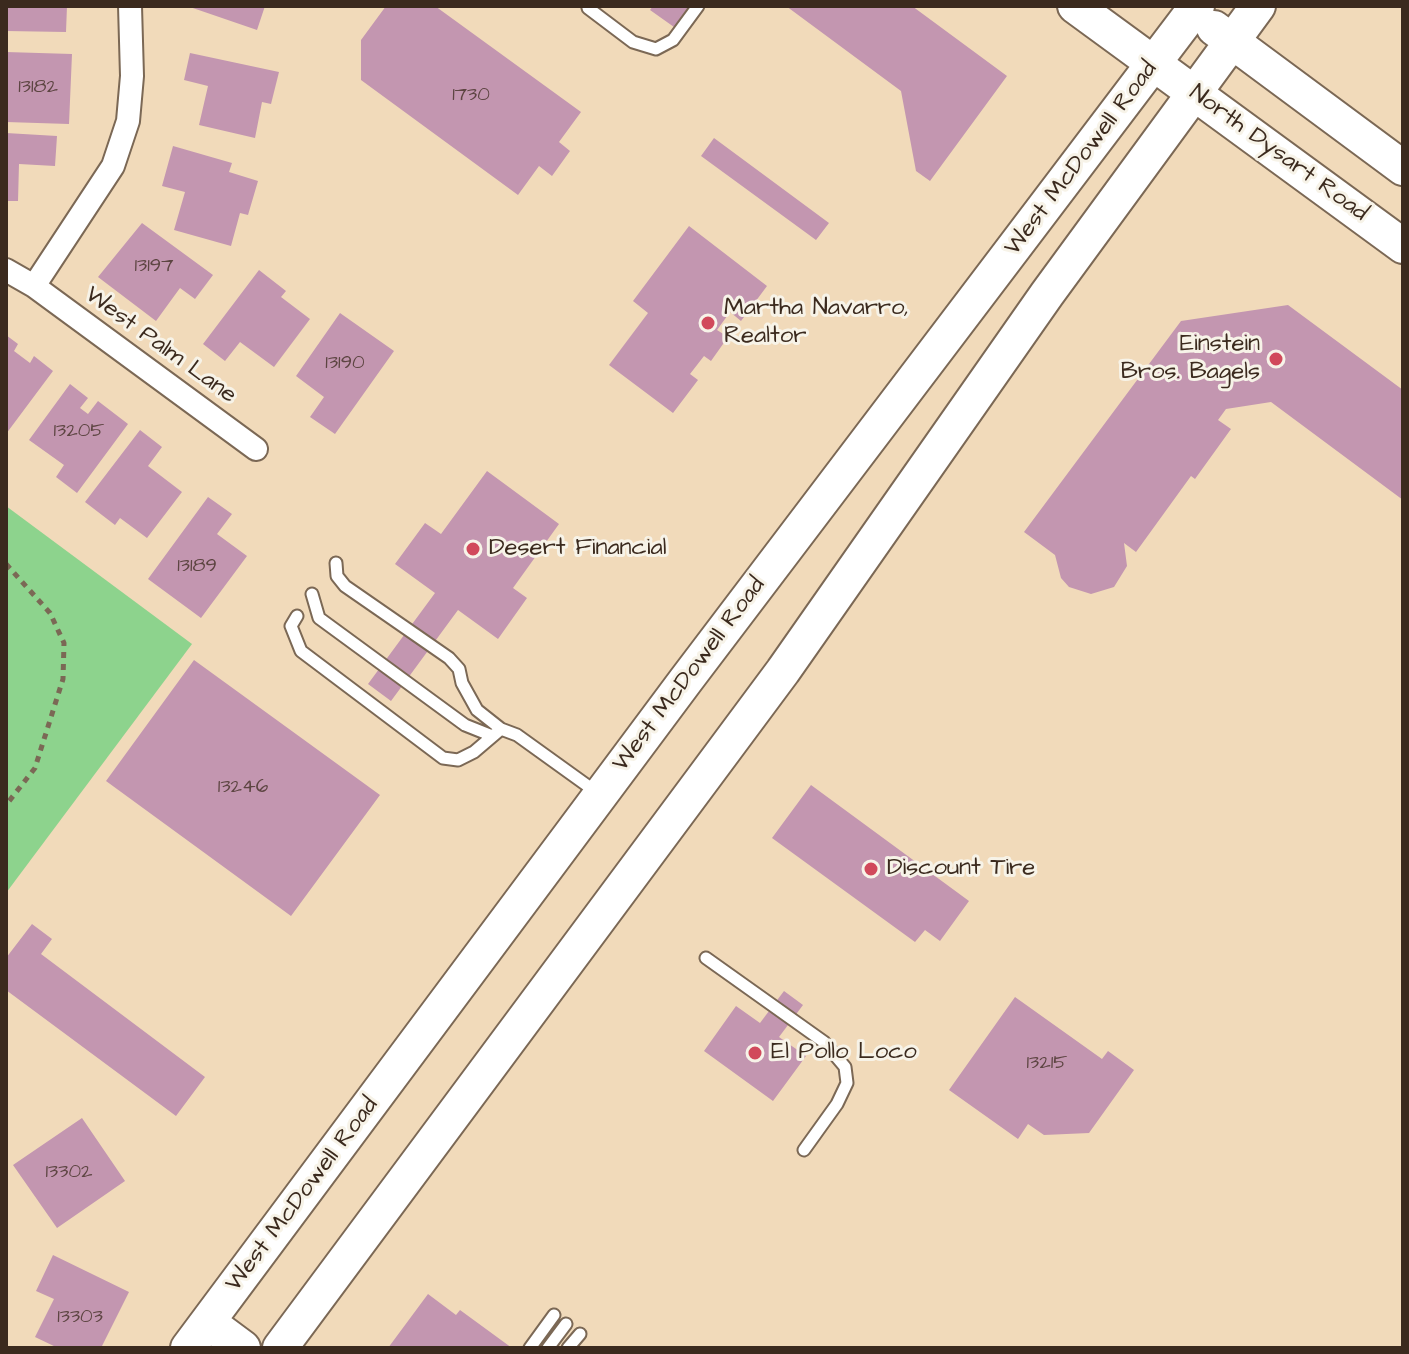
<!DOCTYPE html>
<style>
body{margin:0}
#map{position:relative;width:1409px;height:1354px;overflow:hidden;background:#f1daba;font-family:"Architects Daughter",sans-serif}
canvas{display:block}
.frame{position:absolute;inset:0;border:8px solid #3b2a1e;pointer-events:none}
</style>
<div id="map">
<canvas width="1409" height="1354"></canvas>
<div class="frame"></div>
</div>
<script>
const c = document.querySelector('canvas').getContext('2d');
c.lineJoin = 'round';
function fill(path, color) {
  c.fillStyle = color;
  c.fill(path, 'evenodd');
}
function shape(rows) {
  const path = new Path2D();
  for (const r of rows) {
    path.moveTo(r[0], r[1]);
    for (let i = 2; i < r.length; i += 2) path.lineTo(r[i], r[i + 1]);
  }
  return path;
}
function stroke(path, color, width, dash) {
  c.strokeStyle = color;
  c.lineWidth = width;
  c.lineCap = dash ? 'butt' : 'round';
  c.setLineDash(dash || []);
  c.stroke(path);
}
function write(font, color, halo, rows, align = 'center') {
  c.font = font + ' "Architects Daughter",sans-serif';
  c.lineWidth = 6;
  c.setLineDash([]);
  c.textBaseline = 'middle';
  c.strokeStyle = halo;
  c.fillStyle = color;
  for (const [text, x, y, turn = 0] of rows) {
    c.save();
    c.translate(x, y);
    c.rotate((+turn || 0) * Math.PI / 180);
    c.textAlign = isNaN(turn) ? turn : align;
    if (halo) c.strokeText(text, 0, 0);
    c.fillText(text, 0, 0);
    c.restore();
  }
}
fill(shape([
 [6,506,192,644,6,893]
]), '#8dd38d');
fill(shape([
 [6,6,67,6,66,32,6,31],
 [187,6,265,6,257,30],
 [386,6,435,6,581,112,559,142,570,151,552,176,539,166,518,195,361,80,361,40],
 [653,6,689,6,674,27,650,10],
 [786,6,912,6,1007,76,930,181,916,171,901,91],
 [6,52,72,54,69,124,6,122],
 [190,53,279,72,271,104,262,102,255,138,199,125,208,86,184,80],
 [6,133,57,136,55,166,19,164,18,201,6,201],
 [714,138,829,223,816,240,701,156],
 [173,146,232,163,229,172,258,181,248,215,240,213,231,246,174,230,185,192,162,186],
 [142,223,213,275,195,299,180,288,156,321,98,277],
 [689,226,767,286,741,321,730,312,717,330,728,337,711,361,704,356,690,374,698,380,673,413,609,365,648,313,633,301],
 [259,270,286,291,281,297,310,319,274,367,240,342,225,361,203,344],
 [1288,305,1403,390,1403,500,1271,402,1226,409,1218,420,1231,429,1195,479,1191,476,1136,552,1124,543,1127,566,1114,587,1091,594,1069,587,1061,578,1055,555,1024,532,1181,321],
 [340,313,394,351,335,434,310,417,324,397,296,376],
 [6,335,18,344,14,351,30,363,34,356,53,371,6,434],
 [70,384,88,398,80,408,88,414,98,401,128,424,77,493,56,477,64,465,29,440],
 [140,430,162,447,148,466,182,492,147,538,120,518,115,525,85,502],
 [487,471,559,524,513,588,527,598,498,639,458,610,391,701,368,684,435,593,395,564,425,523,441,534],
 [208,497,232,514,217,534,247,556,201,618,148,579],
 [194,660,380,795,291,916,106,781],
 [811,785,969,901,940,941,925,930,915,942,772,838],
 [32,924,52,939,41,954,205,1077,176,1116,6,990,6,958],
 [784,991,803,1005,779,1037,806,1056,773,1101,704,1051,736,1006,760,1023],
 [1015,997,1102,1059,1108,1051,1134,1070,1089,1133,1044,1135,1028,1124,1018,1139,949,1090],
 [82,1118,125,1181,57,1228,13,1165],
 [53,1255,129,1292,101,1348,58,1348,35,1337,54,1299,36,1291],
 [428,1294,456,1315,460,1310,512,1348,388,1348]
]), '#c396b0');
const service = shape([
 [588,8,633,42,656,49,673,40,698,6],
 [336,563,337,576,345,586,449,658,459,669,462,683,477,710,501,729],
 [312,594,319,618,465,725,490,735],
 [297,616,291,626,301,651,443,758,458,760,474,752,501,729,517,735,599,794],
 [706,958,824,1042,845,1067,847,1083,837,1104,804,1150],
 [530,1348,554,1315],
 [548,1348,566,1324],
 [568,1348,580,1334]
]);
const minor = shape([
 [6,270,34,286,256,449],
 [34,286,113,166,128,121,132,76,130,6]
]);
const primary = shape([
 [1075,6,1403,246],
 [1214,28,1403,168],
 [208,1322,243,1348],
 [188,1348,686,680,1197,6],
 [280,1348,783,671,1047,294,1258,6]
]);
stroke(service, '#7b6855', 15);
stroke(minor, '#7b6855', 26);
stroke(primary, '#7b6855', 38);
stroke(shape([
 [6,564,50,613,64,643,63,679,35,768,6,805]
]), '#7b6855', 5, [6, 6]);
stroke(service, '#fff', 11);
stroke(minor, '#fff', 22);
stroke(primary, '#fff', 34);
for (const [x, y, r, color] of [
 [708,323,8,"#d1495b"],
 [1276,359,8,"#d1495b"],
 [473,549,8,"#d1495b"],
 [871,869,8,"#d1495b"],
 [755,1053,8,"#d1495b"]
]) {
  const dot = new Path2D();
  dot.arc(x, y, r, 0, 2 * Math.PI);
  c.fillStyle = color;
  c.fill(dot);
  stroke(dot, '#f7f3e8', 3);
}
write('20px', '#5d4542', null, [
 ["13182",38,88],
 ["1730",471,96],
 ["13197",154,267],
 ["13190",345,364],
 ["13205",79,432],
 ["13189",197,567],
 ["13246",243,788],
 ["13215",1047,1064],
 ["13302",69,1173],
 ["13303",80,1318]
]);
write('24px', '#3b2a1e', '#f7f3e8', [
 ["North Dysart Road",1278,154,36],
 ["West McDowell Road",1082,159,-53],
 ["West Palm Lane",160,346,36],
 ["West McDowell Road",690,675,-53],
 ["West McDowell Road",303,1195,-53]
]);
write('24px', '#3b2a1e', '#f7f3e8', [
 ["Martha Navarro,",724,309],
 ["Realtor",724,337],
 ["Einstein",1260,345,"right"],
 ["Bros. Bagels",1260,373,"right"],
 ["Desert Financial",489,549],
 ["Discount Tire",887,869],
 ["El Pollo Loco",771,1053]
], 'left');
</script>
